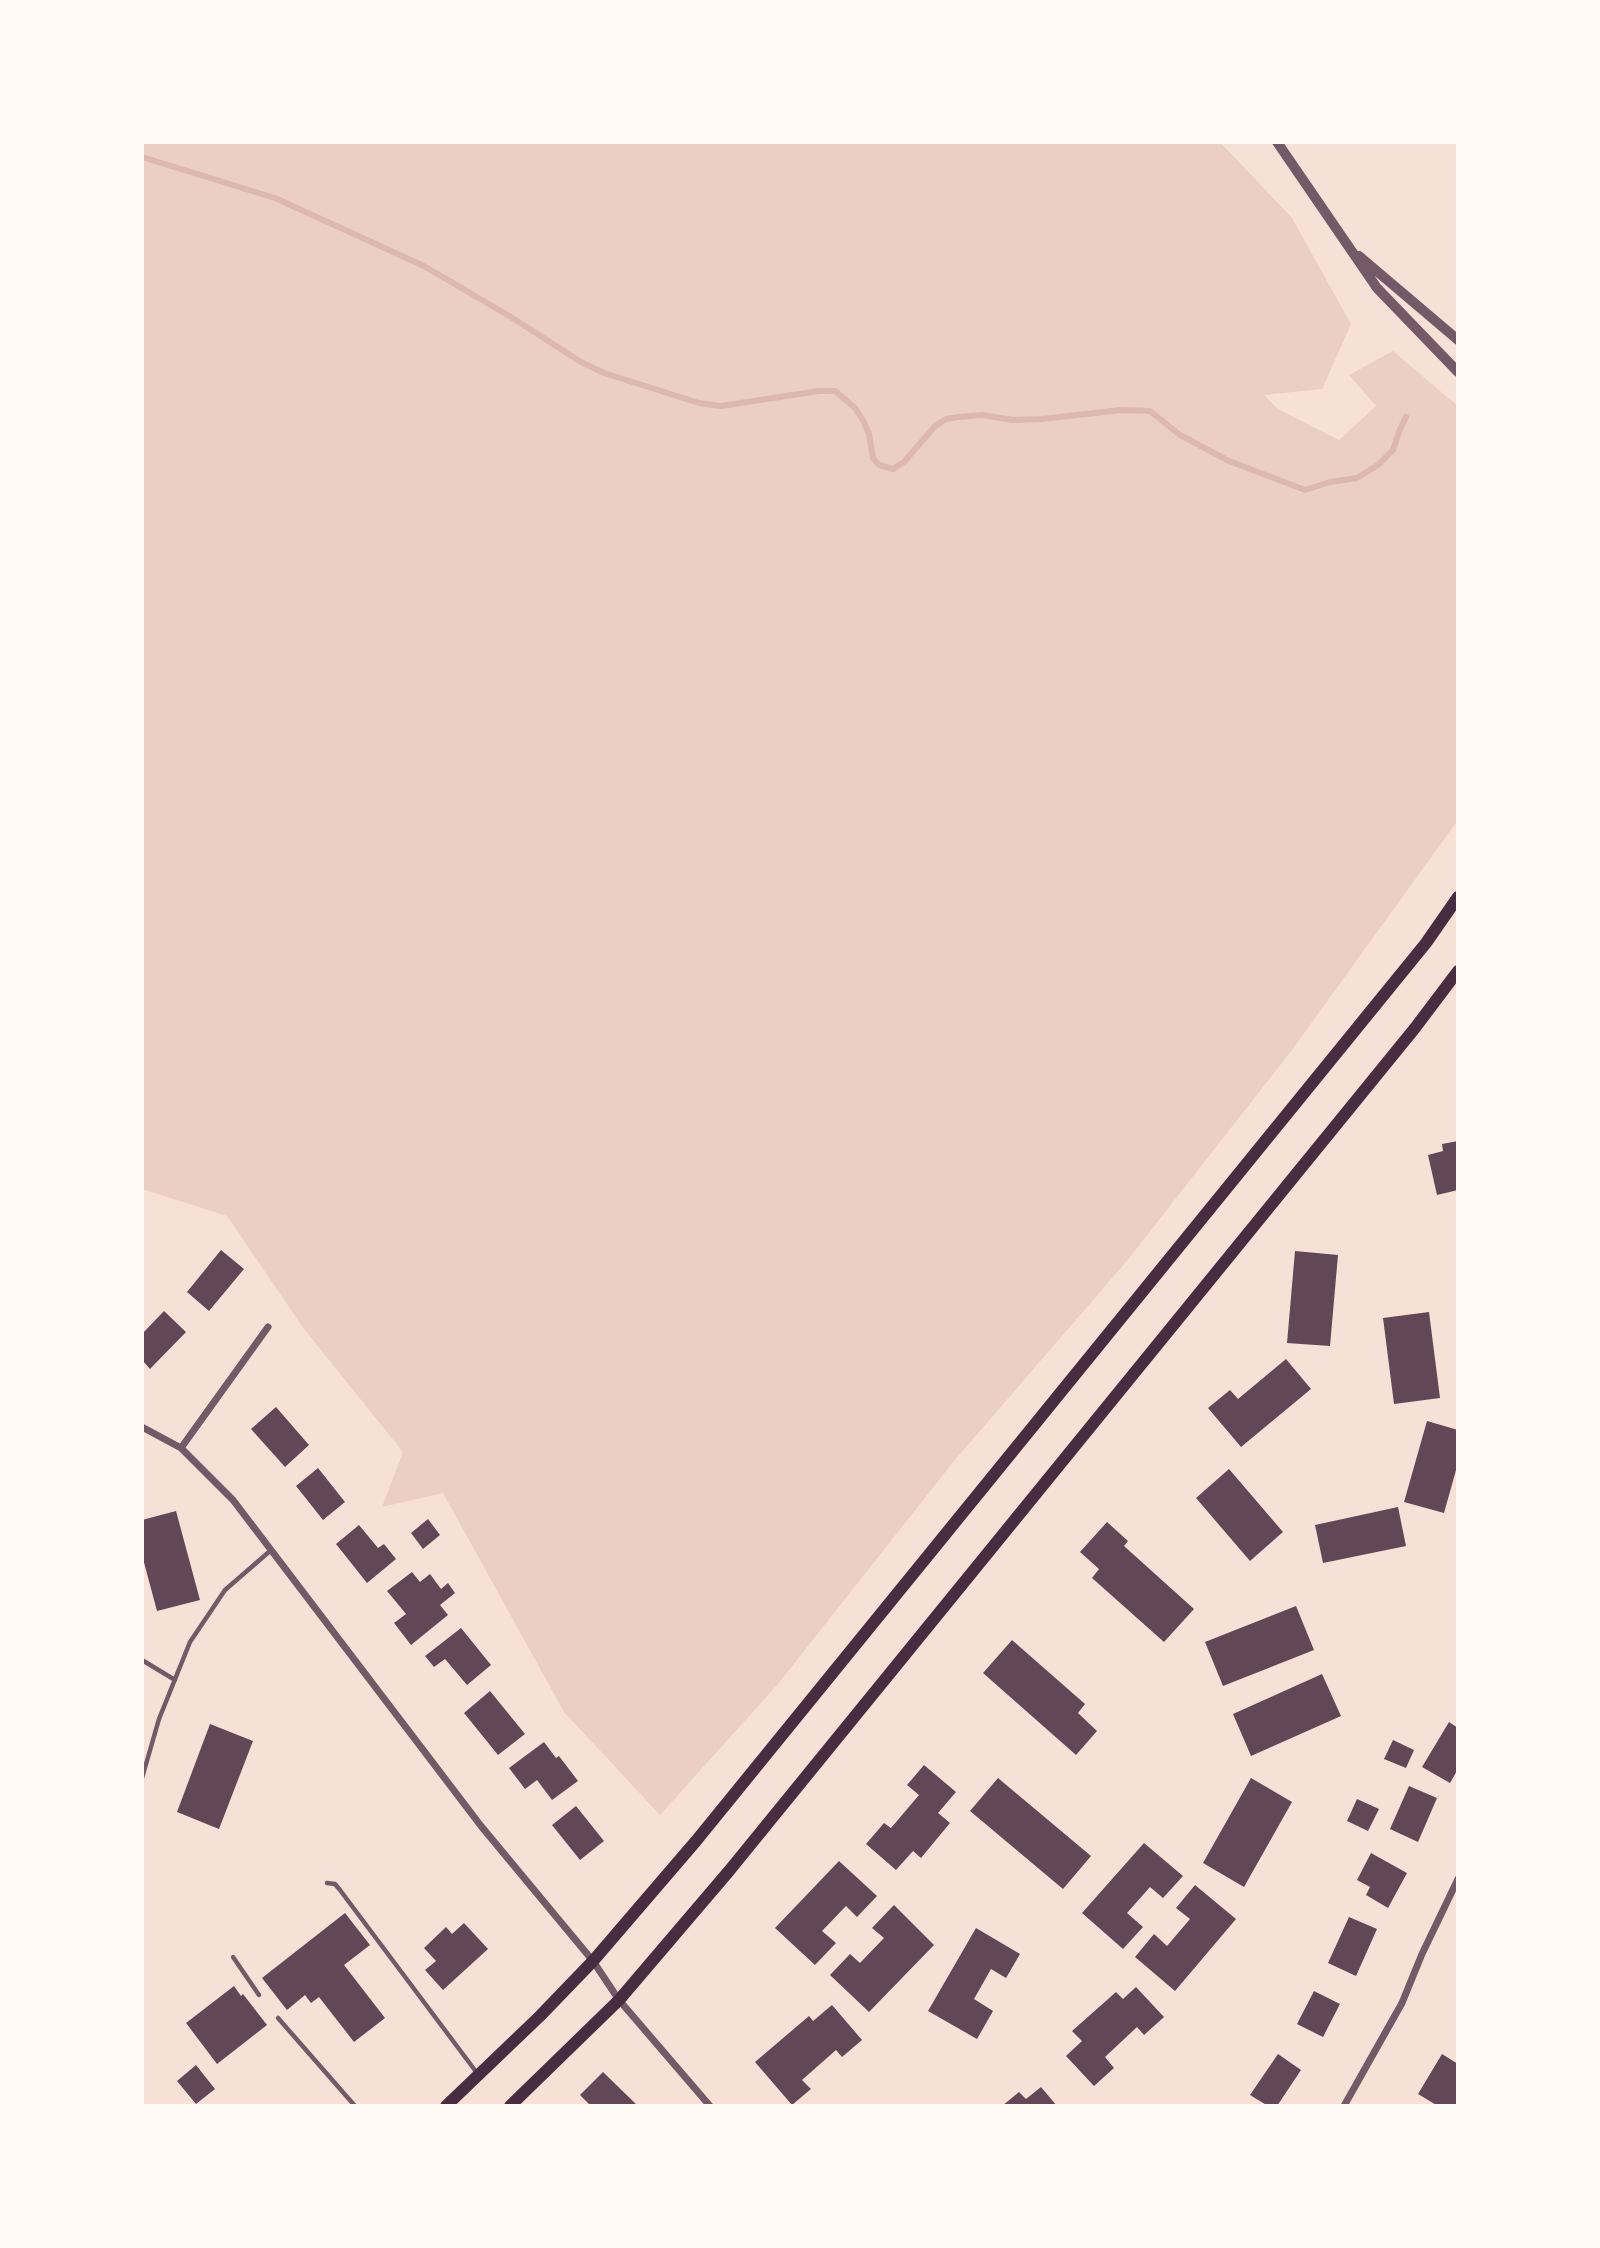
<!DOCTYPE html>
<style>
body{margin:0}
#map{position:relative;width:1600px;height:2248px;overflow:hidden;background:#f7e1d7;font-family:"Source Sans 3",sans-serif}
canvas{display:block}
.frame{position:absolute;inset:0;border:144px solid #fffaf5;pointer-events:none}
</style>
<div id="map">
<canvas width="1600" height="2248"></canvas>
<div class="frame"></div>
</div>
<script>
const c = document.querySelector('canvas').getContext('2d');
c.lineJoin = 'round';
function fill(path, color) {
  c.fillStyle = color;
  c.fill(path, 'evenodd');
}
function shape(rows) {
  const path = new Path2D();
  for (const r of rows) {
    path.moveTo(r[0], r[1]);
    for (let i = 2; i < r.length; i += 2) path.lineTo(r[i], r[i + 1]);
  }
  return path;
}
function stroke(path, color, width, dash) {
  c.strokeStyle = color;
  c.lineWidth = width;
  c.lineCap = dash ? 'butt' : 'round';
  c.setLineDash(dash || []);
  c.stroke(path);
}
fill(shape([
 [142,142,1220,142,1292,218,1351,324,1322,389,1264,395,1278,409,1339,440,1376,406,1349,375,1393,351,1458,406,1458,820,1292,1050,1126,1262,954,1461,778,1684,660,1815,564,1712,443,1493,382,1507,403,1452,304,1329,227,1216,142,1189]
]), '#ebcfc5');
stroke(shape([
 [142,157,275,198,424,266,511,317,581,362,604,373,699,403,721,406,819,391,835,391,855,408,864,422,869,434,873,458,879,465,893,469,904,462,935,426,946,419,958,417,982,415,1013,420,1042,419,1121,410,1150,411,1180,435,1229,461,1305,490,1330,482,1357,478,1378,465,1393,450,1400,429,1406,417]
]), '#dcb8b0', 6);
fill(shape([
 [1458,1141,1458,1190,1437,1195,1428,1155,1443,1151,1442,1144],
 [221,1250,244,1269,209,1311,187,1292],
 [1295,1251,1338,1255,1330,1346,1287,1343],
 [164,1311,186,1332,150,1369,142,1360,142,1334],
 [1429,1312,1440,1398,1394,1404,1383,1318],
 [1286,1359,1311,1389,1241,1447,1208,1408,1230,1390,1238,1399],
 [276,1407,309,1445,285,1467,251,1429],
 [1427,1421,1458,1430,1458,1463,1444,1513,1404,1502],
 [318,1468,345,1502,323,1520,296,1486],
 [1229,1469,1283,1532,1250,1561,1196,1498],
 [1398,1507,1406,1546,1323,1563,1315,1525],
 [176,1511,200,1600,157,1611,142,1555,142,1520],
 [428,1519,440,1535,423,1549,411,1533],
 [1107,1522,1128,1541,1124,1546,1194,1609,1164,1642,1092,1578,1099,1569,1080,1552],
 [359,1525,378,1548,384,1544,396,1559,367,1583,336,1544],
 [412,1572,420,1582,430,1574,441,1589,448,1583,455,1593,440,1605,448,1615,411,1645,394,1623,406,1614,387,1591],
 [1296,1606,1314,1650,1223,1686,1205,1642],
 [461,1628,491,1665,467,1685,445,1659,434,1667,425,1656],
 [1012,1640,1085,1704,1078,1713,1097,1731,1076,1755,983,1673],
 [1322,1674,1341,1716,1251,1756,1233,1714],
 [490,1691,525,1734,498,1755,464,1713],
 [1449,1722,1458,1728,1458,1769,1450,1783,1422,1767],
 [210,1724,253,1741,219,1829,177,1812],
 [1393,1740,1414,1750,1406,1768,1384,1759],
 [544,1742,556,1758,559,1756,578,1781,552,1800,537,1780,525,1789,509,1768],
 [924,1765,956,1792,938,1813,950,1823,921,1858,913,1851,896,1870,866,1844,884,1823,891,1828,919,1795,907,1785],
 [998,1778,1091,1856,1063,1889,970,1811],
 [1251,1778,1292,1802,1244,1887,1203,1863],
 [1409,1786,1437,1798,1418,1842,1390,1829],
 [1357,1799,1379,1809,1368,1831,1347,1821],
 [576,1806,604,1841,580,1860,552,1825],
 [1144,1843,1183,1876,1163,1898,1150,1887,1127,1913,1143,1927,1123,1949,1082,1913],
 [1371,1853,1407,1873,1388,1908,1366,1895,1370,1887,1357,1880],
 [839,1861,877,1896,857,1917,846,1906,822,1931,836,1943,815,1965,775,1928],
 [1195,1885,1236,1919,1175,1991,1135,1957,1154,1934,1167,1946,1190,1919,1176,1908],
 [894,1905,934,1945,869,2012,830,1975,850,1954,860,1963,884,1938,872,1928],
 [345,1913,370,1945,344,1965,385,2018,354,2042,319,1997,311,2003,305,1995,287,2010,262,1978],
 [1349,1917,1377,1929,1356,1976,1328,1963],
 [464,1923,488,1949,443,1990,425,1970,436,1961,424,1948,446,1927,452,1934],
 [976,1928,1020,1954,1006,1978,991,1969,974,1999,993,2011,977,2039,928,2011],
 [234,1986,241,1996,243,1994,267,2025,217,2064,186,2023],
 [1136,1987,1164,2017,1144,2035,1137,2027,1105,2057,1114,2068,1094,2086,1066,2056,1082,2041,1072,2031,1116,1992,1123,1999],
 [1314,1991,1340,2004,1323,2037,1297,2024],
 [832,2005,862,2040,842,2057,836,2050,802,2080,811,2089,792,2105,755,2062,809,2016,813,2021],
 [1278,2054,1301,2070,1277,2106,1268,2106,1250,2095],
 [1442,2054,1458,2064,1457,2106,1438,2106,1418,2094],
 [196,2065,215,2089,196,2104,177,2081],
 [603,2072,638,2106,591,2106,580,2095],
 [1041,2087,1057,2106,1002,2106,1019,2092,1026,2099]
]), '#644757');
stroke(shape([
 [142,1660,175,1680],
 [142,1778,159,1719,190,1642,225,1590,270,1551],
 [327,1883,335,1884,340,1890,477,2073],
 [233,1957,259,1995],
 [278,2018,355,2106]
]), '#755966', 4.5);
stroke(shape([
 [142,1427,181,1448,233,1500,481,1826,593,1961,619,2000,710,2106],
 [181,1448,268,1327],
 [1344,2106,1402,2003,1422,1954,1458,1879]
]), '#755966', 7);
stroke(shape([
 [1277,142,1377,288,1458,372],
 [1359,256,1458,340]
]), '#755966', 10);
stroke(shape([
 [446,2106,540,2016,593,1961,696,1841,1426,943,1458,897],
 [510,2106,619,2000,729,1871,1415,1028,1458,971]
]), '#4a2c40', 12);
</script>
